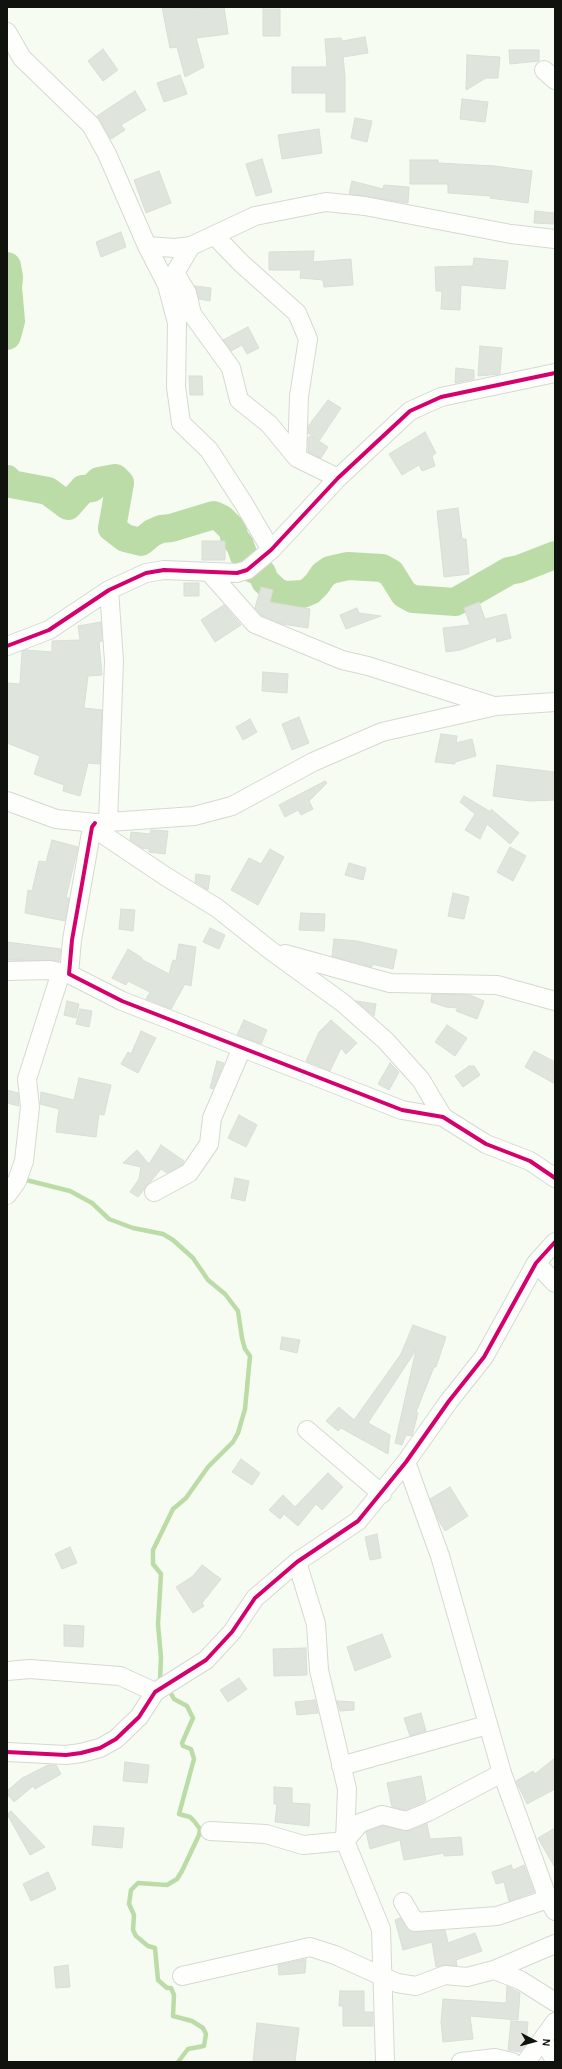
<!DOCTYPE html>
<style>
body{margin:0}
#map{position:relative;width:562px;height:2069px;overflow:hidden;background:#f6fcf2;font-family:"Alegreya Sans",sans-serif}
canvas{display:block}
.frame{position:absolute;inset:0;border:8px solid #0f120d;pointer-events:none}
.north{position:absolute;left:514px;top:2021px;width:40px;height:40px;-webkit-text-stroke:3px #fff;paint-order:stroke;rotate:96deg;font-size:11px;font-weight:700;line-height:16px;text-align:center;color:#0f120d}
.north::after{content:'';display:block;margin:auto;width:14px;height:18px;background:#0f120d;clip-path:polygon(50% 0,100% 100%,50% 72%,0 100%)}
</style>
<div id="map">
<canvas width="562" height="2069"></canvas>
<div class="frame"></div>
<div class="north">N</div>
</div>
<script>
const c = document.querySelector('canvas').getContext('2d');
c.lineJoin = 'round';
function shape(rows) {
  const path = new Path2D();
  for (const r of rows) {
    path.moveTo(r[0], r[1]);
    for (let i = 2; i < r.length; i += 2) path.lineTo(r[i], r[i + 1]);
  }
  return path;
}
function stroke(path, color, width, dash) {
  c.strokeStyle = color;
  c.lineWidth = width;
  c.lineCap = dash ? 'butt' : 'round';
  c.setLineDash(dash || []);
  c.stroke(path);
}
function fill(path, color) {
  c.fillStyle = color;
  c.fill(path, 'evenodd');
}
stroke(shape([
 [22,1179,70,1191,92,1203,109,1219,133,1228,163,1234,173,1240,193,1258,208,1280,225,1294,238,1311,242,1338,245,1349,250,1356,245,1409,238,1433,233,1442,208,1467,186,1498,173,1509,153,1550,153,1564,161,1574,158,1624,161,1658,160,1679,164,1683],
 [168,1688,174,1699,187,1706,193,1718,182,1743,183,1746,191,1749,194,1759,179,1814,190,1817,194,1821,200,1829,199,1835,182,1871,177,1879,167,1885,138,1883,131,1890,129,1904,134,1915,133,1930,136,1936,148,1946,155,1948,158,1980,167,1988,171,1988,174,1995,173,2016,192,2021,203,2028,206,2034,204,2046,188,2049,178,2062]
]), '#bcdca7', 4.5);
stroke(shape([
 [7,266,9,277,8,287,11,321,7,336],
 [7,479,11,484,48,491,68,506,83,489,92,488,99,481,115,478,120,483,112,528,125,538,141,542,152,533,161,529,171,528,214,515,222,519,233,530,234,537,240,545,248,567,262,573,265,581,277,592,285,595,303,594,310,591,317,584,323,575,330,570,348,566,382,568,391,573,404,594,413,599,455,602,509,571,519,569,555,555]
]), '#bcdca7', 28);
const building = shape([
 [162,7,185,7,186,9,224,7,228,34,196,38,204,67,185,77,177,47,170,48,162,7],
 [263,9,280,9,280,36,263,36,263,9],
 [365,37,368,53,343,57,345,76,345,112,326,112,326,93,292,93,292,67,327,67,325,39,341,38,342,41,365,37],
 [103,49,118,70,103,81,88,61,103,49],
 [509,50,539,50,539,61,510,64,509,50],
 [467,55,500,57,498,78,486,78,466,90,467,55],
 [180,75,187,94,164,102,157,83,180,75],
 [135,91,146,110,121,125,125,130,111,139,97,116,135,91],
 [462,99,488,102,485,122,460,119,462,99],
 [355,118,372,121,367,142,351,138,355,118],
 [319,129,322,153,282,159,278,135,319,129],
 [262,159,272,192,256,196,246,164,262,159],
 [410,160,438,160,438,163,495,166,532,171,528,203,490,198,491,196,448,193,448,184,410,184,410,160],
 [159,171,171,203,146,213,134,180,159,171],
 [352,181,383,189,384,185,409,187,408,203,349,194,352,181],
 [535,211,554,213,553,224,534,223,535,211],
 [121,232,126,247,101,257,96,242,121,232],
 [314,251,313,262,351,259,353,285,324,287,323,280,300,278,301,270,269,270,269,252,314,251],
 [474,258,508,261,505,289,461,285,460,310,441,309,442,291,436,291,435,267,473,266,474,258],
 [195,286,211,288,210,301,199,299,195,286],
 [248,327,259,348,247,354,242,345,231,351,223,340,248,327],
 [480,346,502,348,500,374,478,376,480,346],
 [456,368,474,370,474,379,455,383,456,368],
 [189,376,202,376,203,395,190,395,189,376],
 [328,400,341,408,319,441,328,447,321,458,308,452,308,438,310,436,316,439,308,433,309,425,328,400],
 [425,432,436,453,432,456,435,466,422,471,419,465,402,475,389,454,425,432],
 [458,508,462,539,466,539,469,574,444,577,437,511,458,508],
 [202,541,225,541,225,560,202,560,202,541],
 [184,583,199,583,199,596,184,596,184,583],
 [261,587,273,590,270,602,310,609,308,628,282,624,261,615,255,608,261,587],
 [479,602,485,619,506,614,511,638,497,642,496,637,460,650,446,652,443,628,470,625,464,608,479,602],
 [224,605,241,625,215,642,201,620,224,605],
 [357,608,359,613,381,616,346,629,340,615,357,608],
 [101,622,102,641,99,642,102,675,88,676,84,708,102,710,100,764,88,763,80,796,63,791,64,785,34,774,40,756,7,743,7,683,20,684,22,651,26,650,52,652,52,641,80,640,78,626,101,622],
 [263,672,288,674,287,693,262,691,263,672],
 [299,717,309,743,292,750,282,724,299,717],
 [250,719,257,732,243,740,236,727,250,719],
 [441,734,457,736,456,743,472,739,476,756,455,762,455,764,435,762,441,734],
 [497,765,555,772,555,800,530,801,493,796,497,765],
 [325,781,327,783,309,801,313,809,301,815,298,810,285,817,279,805,325,781],
 [464,796,491,812,491,809,519,833,510,844,487,824,480,839,465,830,475,814,460,802,464,796],
 [151,830,168,831,165,854,149,852,149,849,142,848,130,840,131,832,150,834,151,830],
 [52,840,78,847,66,898,69,898,65,921,25,913,28,890,32,891,39,861,46,862,52,840],
 [510,847,526,856,513,881,497,872,510,847],
 [270,849,284,857,258,905,231,890,249,858,261,864,270,849],
 [349,863,366,868,363,880,345,875,349,863],
 [196,874,210,876,208,890,195,882,196,874],
 [453,893,469,897,464,919,448,916,453,893],
 [121,909,135,910,133,931,119,929,121,909],
 [301,913,325,914,324,931,299,930,301,913],
 [210,928,225,935,219,949,203,942,210,928],
 [334,939,357,941,397,950,393,969,372,964,372,967,332,956,334,939],
 [7,942,61,949,59,961,7,960,7,942],
 [179,944,196,947,191,986,185,984,171,1009,146,999,150,992,128,981,126,985,112,978,128,949,142,958,141,959,169,974,173,960,176,961,179,944],
 [432,994,470,995,484,1001,477,1019,456,1011,458,1008,446,1007,431,1002,432,994],
 [67,1001,79,1004,76,1018,64,1015,67,1001],
 [356,1001,376,1004,374,1016,356,1001],
 [80,1009,92,1011,89,1027,76,1024,80,1009],
 [244,1020,267,1030,261,1044,237,1035,244,1020],
 [331,1020,357,1043,346,1054,341,1048,330,1071,306,1061,319,1032,331,1020],
 [447,1025,467,1038,455,1056,435,1042,447,1025],
 [141,1031,156,1038,138,1073,121,1064,128,1052,131,1054,141,1031],
 [534,1051,555,1062,555,1084,525,1067,534,1051],
 [217,1061,224,1063,213,1089,210,1088,217,1061],
 [390,1063,399,1072,389,1090,378,1084,390,1063],
 [469,1066,474,1066,480,1075,463,1087,455,1076,469,1066],
 [79,1078,111,1085,104,1115,99,1114,96,1137,56,1132,59,1109,40,1104,41,1092,74,1100,79,1078],
 [7,1090,18,1093,19,1106,7,1103,7,1090],
 [239,1115,257,1125,246,1147,228,1138,239,1115],
 [161,1145,184,1161,182,1165,167,1173,161,1169,138,1197,130,1192,139,1179,141,1167,123,1163,137,1150,149,1164,161,1145],
 [235,1178,249,1181,245,1201,231,1198,235,1178],
 [413,1325,446,1337,436,1367,434,1367,416,1412,418,1413,412,1436,406,1435,402,1445,395,1443,416,1350,368,1423,390,1435,388,1454,341,1428,338,1431,326,1421,339,1407,354,1420,401,1354,413,1325],
 [282,1337,300,1340,297,1353,280,1349,282,1337],
 [241,1459,260,1473,252,1485,232,1472,241,1459],
 [328,1473,343,1487,322,1510,316,1504,298,1526,284,1514,280,1519,269,1510,283,1495,295,1507,328,1473],
 [450,1487,468,1516,445,1531,439,1521,430,1499,450,1487],
 [377,1534,381,1558,370,1560,365,1537,377,1534],
 [70,1547,77,1563,62,1569,55,1554,70,1547],
 [202,1565,221,1579,202,1603,204,1606,193,1613,176,1587,193,1576,202,1565],
 [64,1625,84,1626,83,1647,64,1646,64,1625],
 [382,1634,391,1657,355,1671,347,1647,382,1634],
 [306,1648,307,1675,274,1676,273,1649,306,1648],
 [239,1678,247,1689,228,1702,220,1690,239,1678],
 [315,1700,318,1713,297,1715,295,1702,315,1700],
 [337,1701,354,1702,354,1710,340,1711,337,1701],
 [421,1713,426,1731,410,1736,404,1718,421,1713],
 [555,1758,555,1789,527,1804,516,1781,533,1771,535,1774,555,1758],
 [125,1762,149,1765,147,1783,123,1781,125,1762],
 [48,1765,56,1765,61,1774,35,1789,33,1786,14,1802,7,1794,7,1791,22,1778,48,1765],
 [421,1776,426,1801,405,1810,392,1807,387,1783,421,1776],
 [274,1787,292,1788,292,1803,310,1804,309,1826,275,1822,277,1804,274,1804,274,1787],
 [11,1811,45,1847,30,1855,7,1814,11,1811],
 [427,1824,430,1839,461,1837,463,1855,444,1856,444,1853,404,1860,400,1840,370,1849,366,1832,383,1826,410,1831,427,1824],
 [94,1826,124,1828,122,1848,92,1845,94,1826],
 [555,1828,555,1868,538,1838,555,1828],
 [511,1865,513,1870,524,1865,534,1892,509,1901,504,1882,496,1884,492,1872,511,1865],
 [48,1872,56,1889,31,1901,23,1884,48,1872],
 [400,1918,411,1931,445,1930,448,1943,475,1933,482,1951,456,1960,457,1966,446,1965,436,1967,432,1942,403,1950,395,1920,400,1918],
 [306,1959,305,1973,279,1975,278,1965,306,1959],
 [68,1965,70,1987,56,1988,54,1967,68,1965],
 [507,1986,520,1993,518,2020,470,2016,473,2039,443,2042,441,2022,443,1999,506,2003,507,1986],
 [340,1991,364,1991,364,2012,373,2012,373,2026,343,2026,343,2006,339,2006,340,1991],
 [511,2021,528,2022,526,2044,520,2052,508,2050,511,2021],
 [257,2023,299,2028,295,2062,253,2062,257,2023]
]);
fill(building, '#dfe4dc');
stroke(building, '#d9ded6', 1);
const street = shape([
 [7,32,22,58,91,125,107,154,147,246,167,285,177,323,176,387,181,423,209,450,244,504,271,550],
 [544,70,555,80],
 [215,236,241,263,297,313,308,339,299,396,297,458],
 [147,246,175,248,191,246,255,216,326,202,365,206,511,234,555,239],
 [191,246,175,273,187,293,192,314,231,368,239,400,269,424,297,458,338,478],
 [209,572,255,624,342,660,368,666,494,706],
 [7,646,49,630,109,590,146,573,164,570,237,573,247,570,271,550,338,478,410,411,441,397,555,373],
 [7,801,56,819,95,823,194,816,232,806,313,762,382,732,496,706,555,702],
 [95,823,92,827,82,884,72,940,69,974,122,1001,402,1110,443,1117,486,1144,530,1161,555,1178],
 [108,823,114,661,109,590],
 [92,827,165,876,217,908,270,950,343,1003,386,1041,421,1080,443,1117],
 [285,954,390,983,497,985,555,1001],
 [7,971,50,970,69,974],
 [154,1192,189,1173,209,1144,212,1118,242,1048],
 [7,1195,17,1181,24,1161,30,1107,27,1079,61,972],
 [536,1263,555,1283],
 [307,1430,382,1494],
 [406,1462,440,1556,502,1773,548,1899,555,1911],
 [297,1562,316,1624,319,1670,347,1789,345,1841,381,1929,385,2062],
 [7,1671,30,1669,120,1676,155,1692],
 [7,1752,66,1755,81,1753,100,1748,116,1739,139,1717,155,1692,206,1660,232,1632,255,1598,297,1562,358,1521,406,1462,449,1401,484,1357,536,1263,555,1242],
 [341,1766,487,1725],
 [210,1831,266,1834,303,1845,345,1841,360,1823,382,1815,406,1821,428,1812,502,1773],
 [403,1902,415,1922,497,1916,548,1899],
 [494,1970,555,1944],
 [182,1976,310,1947,335,1955,397,1983,416,1986,445,1975,467,1977,494,1970,520,1980,555,2002],
 [543,2041,555,2060],
 [461,2062,495,2058,512,2062],
 [526,2062,555,2022]
]);
stroke(street, '#d5d9d2', 20);
stroke(street, '#fefffd', 18);
stroke(shape([
 [7,646,49,630,109,590,146,573,164,570,237,573,247,570,271,550,338,478,410,411,441,397,555,373],
 [95,823,92,827,82,884,72,940,69,974,122,1001,402,1110,443,1117,486,1144,530,1161,555,1178],
 [7,1752,66,1755,81,1753,100,1748,116,1739,139,1717,155,1692,206,1660,232,1632,255,1598,297,1562,358,1521,406,1462,449,1401,484,1357,536,1263,555,1242]
]), '#d6006c', 4);
</script>
